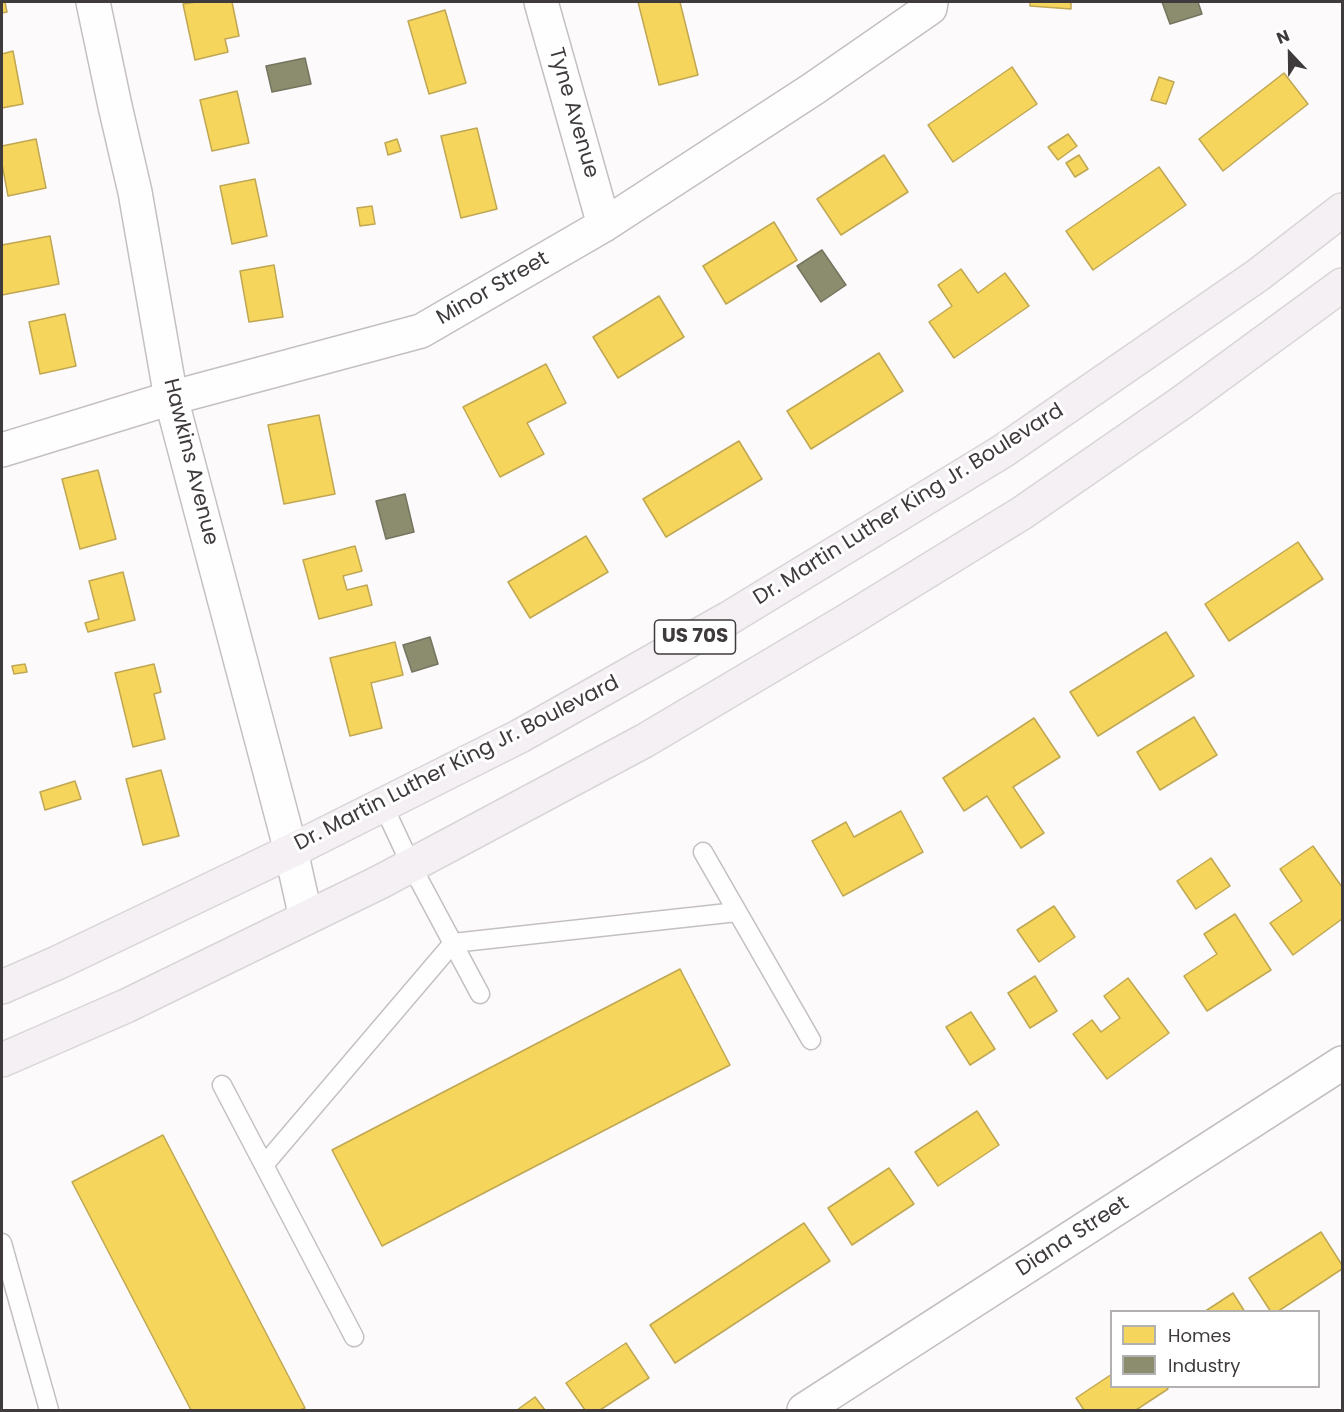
<!DOCTYPE html>
<style>
body{margin:0}
#map{position:relative;width:1344px;height:1412px;overflow:hidden;background:#fdfafc;font-family:Poppins,sans-serif}
canvas{display:block}
.frame{position:absolute;inset:0;border:3px solid #3f3b3d;pointer-events:none}
.legend{position:absolute;left:1110px;top:1310px;width:210px;height:78px;box-sizing:border-box;background:#fff;border:2px solid #b2b1b1;margin:0;padding:8px 10px;list-style:none;font-size:18px;color:#3f3b3d}
.legend li{display:flex;align-items:center;gap:12px;height:30px}
.legend b{width:30px;border:2px solid #b2b1b1}
.north{position:absolute;left:1260px;top:24px;width:60px;height:60px;-webkit-text-stroke:4px #fff;paint-order:stroke;rotate:338deg;font-size:16px;font-weight:700;line-height:24px;text-align:center;color:#3f3b3d}
.north::after{content:'';display:block;margin:auto;width:21px;height:27px;background:#3f3b3d;clip-path:polygon(50% 0,100% 100%,50% 72%,0 100%)}
</style>
<div id="map">
<canvas width="1344" height="1412"></canvas>
<div class="frame"></div>
<ul class="legend">
<li><b style="height:16px;background:#f6d55c"></b>Homes</li>
<li><b style="height:16px;background:#8c8c6e"></b>Industry</li>
</ul>
<div class="north">N</div>
</div>
<script>
const c = document.querySelector('canvas').getContext('2d');
c.lineJoin = 'round';
function fill(path, color) {
  c.fillStyle = color;
  c.fill(path, 'evenodd');
}
function shape(rows) {
  const path = new Path2D();
  for (const r of rows) {
    path.moveTo(r[0], r[1]);
    for (let i = 2; i < r.length; i += 2) path.lineTo(r[i], r[i + 1]);
  }
  return path;
}
function stroke(path, color, width, dash) {
  c.strokeStyle = color;
  c.lineWidth = width;
  c.lineCap = dash ? 'butt' : 'round';
  c.setLineDash(dash || []);
  c.stroke(path);
}
function write(font, color, halo, rows, align = 'center') {
  c.font = font + ' Poppins,sans-serif';
  c.lineWidth = 6;
  c.setLineDash([]);
  c.textBaseline = 'middle';
  c.strokeStyle = halo;
  c.fillStyle = color;
  for (const [text, x, y, turn = 0] of rows) {
    c.save();
    c.translate(x, y);
    c.rotate((+turn || 0) * Math.PI / 180);
    c.textAlign = isNaN(turn) ? turn : align;
    if (halo) c.strokeText(text, 0, 0);
    c.fillText(text, 0, 0);
    c.restore();
  }
}
const homes = shape([
 [2,2,5,2,7,12,2,13,2,2],
 [196,2,232,2,239,36,225,39,228,52,195,60,183,4,196,2],
 [638,2,680,2,698,75,659,85,638,2],
 [1030,2,1071,2,1071,9,1030,6,1030,2],
 [445,10,466,83,429,94,408,21,445,10],
 [13,51,23,104,2,108,2,54,13,51],
 [1012,67,1037,104,953,162,928,125,1012,67],
 [1284,73,1308,104,1223,171,1199,139,1284,73],
 [1159,77,1174,82,1166,104,1151,100,1159,77],
 [237,91,249,143,212,151,200,100,237,91],
 [477,128,497,209,461,218,441,136,477,128],
 [1068,134,1077,146,1058,160,1048,147,1068,134],
 [36,139,46,188,8,196,2,164,2,146,36,139],
 [397,139,401,151,388,155,385,143,397,139],
 [884,155,908,192,841,235,817,199,884,155],
 [1079,155,1088,169,1075,177,1066,163,1079,155],
 [1159,167,1186,205,1093,270,1066,231,1159,167],
 [255,179,267,236,232,244,220,186,255,179],
 [372,206,375,224,360,226,357,208,372,206],
 [774,222,797,260,726,304,703,266,774,222],
 [50,236,59,284,2,295,2,245,50,236],
 [274,265,283,317,249,322,240,271,274,265],
 [961,269,978,293,1005,273,1029,306,954,358,929,322,952,306,938,285,961,269],
 [659,296,684,337,618,378,593,337,659,296],
 [65,314,76,366,40,374,29,322,65,314],
 [879,353,903,391,811,449,787,411,879,353],
 [546,364,566,403,527,423,544,454,500,477,463,407,546,364],
 [319,415,335,494,284,504,268,425,319,415],
 [739,441,762,479,666,537,643,499,739,441],
 [98,470,116,539,80,549,62,479,98,470],
 [586,536,608,572,530,618,508,582,586,536],
 [1298,542,1323,579,1229,641,1205,604,1298,542],
 [355,546,362,571,343,576,347,590,367,585,372,605,319,619,303,560,355,546],
 [123,572,135,620,88,632,85,623,99,619,89,581,123,572],
 [1166,632,1194,676,1098,736,1070,692,1166,632],
 [395,642,403,675,371,683,382,728,350,736,330,658,395,642],
 [25,664,27,672,14,674,12,666,25,664],
 [154,664,161,692,154,694,165,739,133,747,115,673,154,664],
 [1194,717,1217,755,1160,790,1137,752,1194,717],
 [1034,718,1060,757,1013,787,1044,833,1021,848,987,796,964,811,943,778,1034,718],
 [161,770,179,836,143,845,126,779,161,770],
 [75,781,81,799,45,810,40,792,75,781],
 [901,811,923,852,843,896,812,841,846,822,854,837,901,811],
 [1313,846,1342,887,1342,919,1293,955,1270,923,1302,901,1280,869,1313,846],
 [1211,858,1230,886,1196,909,1177,881,1211,858],
 [1054,906,1075,937,1039,962,1017,930,1054,906],
 [1235,914,1271,970,1207,1011,1184,976,1217,954,1204,934,1235,914],
 [680,969,730,1065,382,1246,332,1150,680,969],
 [1035,976,1057,1011,1030,1028,1008,993,1035,976],
 [1128,978,1169,1033,1107,1079,1073,1034,1092,1020,1101,1032,1120,1018,1104,996,1128,978],
 [971,1012,995,1049,970,1065,946,1027,971,1012],
 [977,1111,999,1145,938,1186,915,1152,977,1111],
 [163,1135,305,1408,300,1410,191,1410,72,1182,163,1135],
 [889,1168,914,1204,852,1245,828,1208,889,1168],
 [804,1223,830,1261,675,1363,650,1325,804,1223],
 [1321,1232,1342,1265,1342,1269,1277,1312,1271,1312,1249,1278,1321,1232],
 [1233,1293,1245,1312,1204,1312,1233,1293],
 [626,1343,649,1378,600,1410,585,1410,566,1383,626,1343],
 [1112,1374,1112,1386,1166,1386,1168,1389,1136,1410,1084,1410,1076,1398,1112,1374],
 [535,1397,545,1410,517,1410,535,1397]
]);
fill(homes, '#f6d55c');
stroke(homes, '#bfa753', 1.5);
const industry = shape([
 [1162,2,1198,2,1202,14,1170,24,1162,2],
 [305,58,311,84,272,92,266,66,305,58],
 [822,250,846,285,821,302,797,266,822,250],
 [405,494,414,532,386,539,376,501,405,494],
 [430,637,438,664,412,672,403,645,430,637]
]);
fill(industry, '#8c8c6e');
stroke(industry, '#75745f', 1.5);
const lane = shape([
 [383,805,411,865,480,994],
 [703,852,811,1040],
 [222,1085,354,1337],
 [264,1165,453,943,737,912],
 [2,1243,49,1410]
]);
const street = shape([
 [93,2,115,106,135,192,171,398,291,851,306,918],
 [541,2,604,225],
 [2,450,171,398,421,331,604,225,813,89,930,8,931,2],
 [804,1410,1342,1063]
]);
const primary = shape([
 [2,987,57,963,291,851,520,736,729,618,1003,451,1258,275,1342,210],
 [2,1060,126,1006,380,882,644,741,848,620,1022,513,1181,403,1342,285]
]);
stroke(lane, '#c4c0c2', 21);
stroke(street, '#c4c0c2', 36);
stroke(primary, '#d8d6d7', 36);
stroke(lane, '#fffeff', 18);
stroke(street, '#fffeff', 33);
stroke(primary, '#f4f0f4', 33);
for (const [x, y, w] of [
 [695,637,81]
]) {
  const box = new Path2D();
  box.roundRect(x - w / 2, y - 17, w, 34, 4.5);
  c.fillStyle = '#fff';
  c.fill(box);
  stroke(box, '#3f3b3d', 1.5);
}
write('bold 20px', '#3f3b3d', null, [
 ["US 70S",695,637]
]);
write('21px', '#3f3b3d', '#fff', [
 ["Tyne Avenue",573,113,74],
 ["Minor Street",493,289,-30],
 ["Hawkins Avenue",190,462,76],
 ["Dr. Martin Luther King Jr. Boulevard",909,505,-32],
 ["Dr. Martin Luther King Jr. Boulevard",457,764,-27],
 ["Diana Street",1073,1237,-33]
]);
</script>
